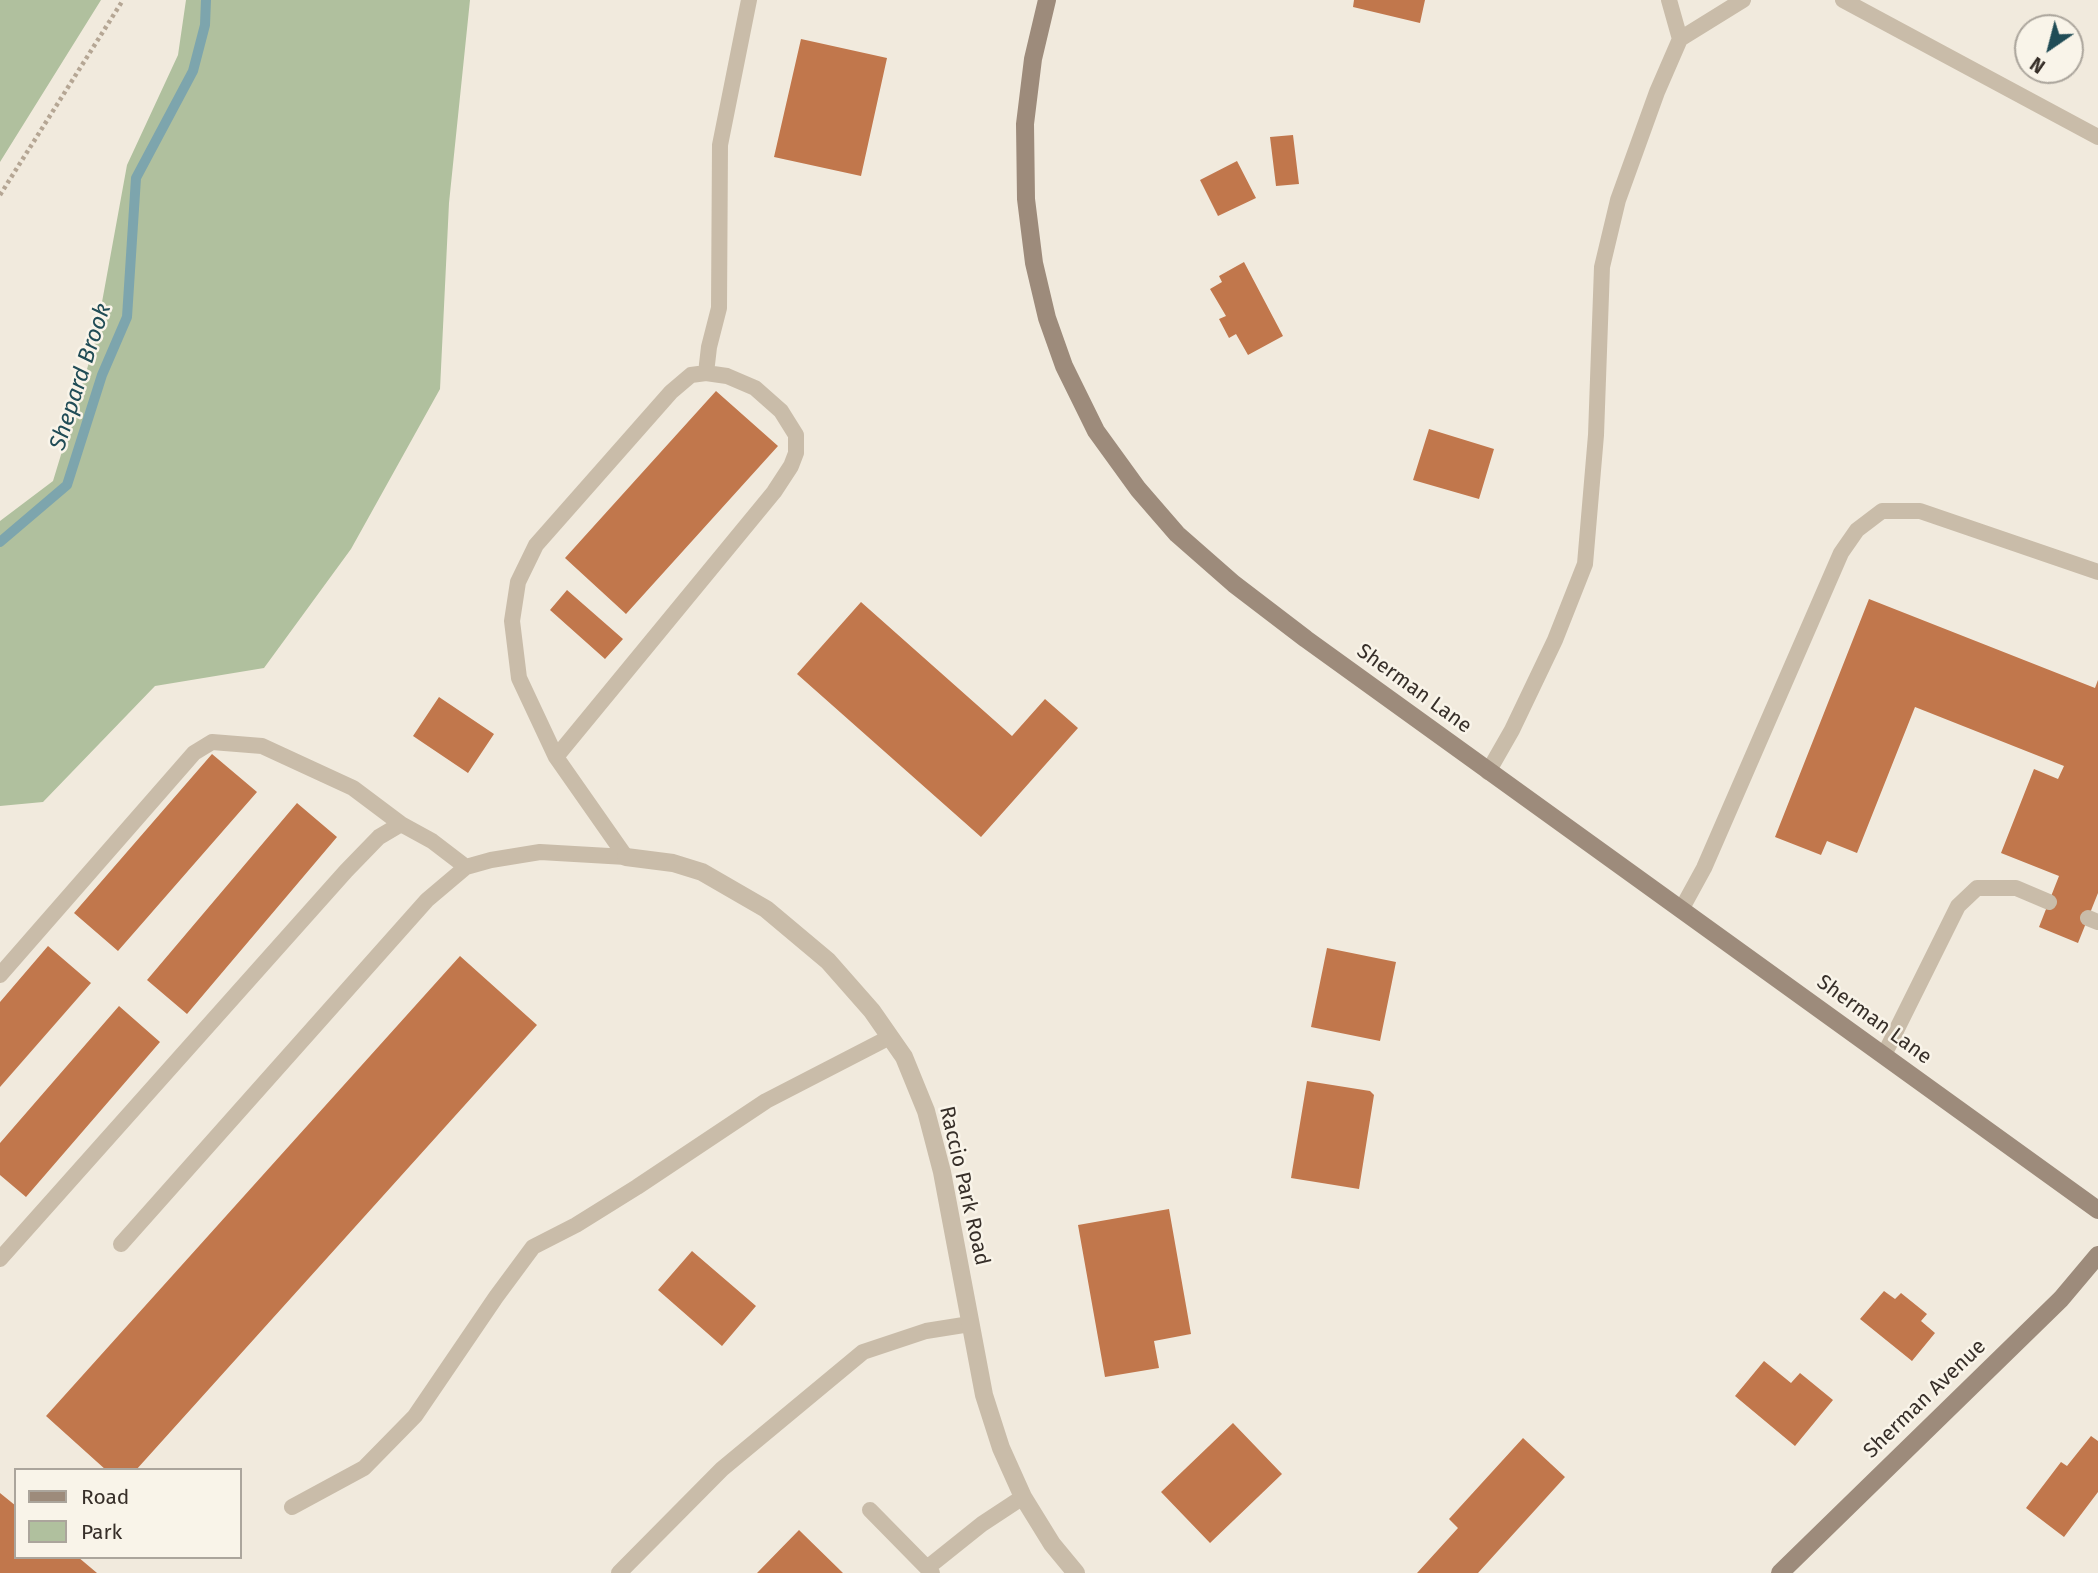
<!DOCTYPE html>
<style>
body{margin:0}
#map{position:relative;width:2098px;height:1573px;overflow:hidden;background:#f1eadd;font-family:"Fira Sans",sans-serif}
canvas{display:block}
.legend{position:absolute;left:14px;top:1468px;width:228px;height:91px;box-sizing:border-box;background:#f9f4e9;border:2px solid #aba59c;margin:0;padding:9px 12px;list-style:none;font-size:21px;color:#372f29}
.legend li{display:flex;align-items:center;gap:14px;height:35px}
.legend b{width:35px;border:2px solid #aba59c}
.north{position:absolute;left:2014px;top:14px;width:70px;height:70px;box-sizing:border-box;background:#f9f4e9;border:2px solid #aba59c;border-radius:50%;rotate:215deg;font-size:19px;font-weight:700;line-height:28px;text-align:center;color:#372f29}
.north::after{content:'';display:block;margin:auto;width:24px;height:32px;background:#204c56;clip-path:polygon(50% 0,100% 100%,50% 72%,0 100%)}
</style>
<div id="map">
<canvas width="2098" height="1573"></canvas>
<ul class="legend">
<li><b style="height:9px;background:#9d8b7b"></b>Road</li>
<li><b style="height:19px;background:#b0c09e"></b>Park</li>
</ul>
<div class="north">N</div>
</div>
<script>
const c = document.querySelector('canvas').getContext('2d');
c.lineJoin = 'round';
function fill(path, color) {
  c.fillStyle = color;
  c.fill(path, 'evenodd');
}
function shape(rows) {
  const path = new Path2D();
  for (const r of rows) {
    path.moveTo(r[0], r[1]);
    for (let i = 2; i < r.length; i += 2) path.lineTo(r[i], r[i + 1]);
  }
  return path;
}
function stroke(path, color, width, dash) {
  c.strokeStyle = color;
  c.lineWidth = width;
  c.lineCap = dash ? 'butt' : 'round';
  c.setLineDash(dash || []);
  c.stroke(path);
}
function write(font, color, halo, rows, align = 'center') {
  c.font = font + ' "Fira Sans",sans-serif';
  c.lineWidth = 5;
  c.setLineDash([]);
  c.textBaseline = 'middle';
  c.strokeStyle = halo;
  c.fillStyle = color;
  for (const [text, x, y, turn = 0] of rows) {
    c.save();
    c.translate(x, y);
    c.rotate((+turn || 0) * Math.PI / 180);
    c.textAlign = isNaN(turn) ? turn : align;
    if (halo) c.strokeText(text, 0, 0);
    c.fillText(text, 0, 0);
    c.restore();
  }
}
fill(shape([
 [0,0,101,0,0,162],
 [186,0,470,0,449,203,440,389,351,549,264,668,155,686,43,802,0,806,0,521,53,481,94,346,127,165,178,55]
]), '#b0c09e');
stroke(shape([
 [0,542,67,485,102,375,127,317,136,178,193,71,205,25,206,0]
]), '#7da5ad', 10);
fill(shape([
 [1354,0,1425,0,1420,23,1353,7],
 [801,39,887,58,861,176,774,157],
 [1293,135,1299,184,1276,186,1270,137],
 [1237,161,1256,198,1218,216,1200,180],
 [1244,262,1283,336,1248,355,1236,334,1229,338,1219,319,1226,316,1210,289,1222,282,1219,276],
 [716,391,778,446,626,614,565,558],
 [1429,429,1494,449,1479,499,1413,480],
 [567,590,623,639,605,659,550,610],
 [1869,599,2095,688,2098,680,2098,893,2078,943,2039,927,2059,876,2001,853,2034,769,2058,779,2064,766,1915,707,1857,853,1827,841,1821,855,1775,837],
 [861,602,1012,736,1045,699,1078,728,981,837,797,674],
 [439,697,494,734,468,773,413,736],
 [212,754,257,792,118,951,74,913],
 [297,803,337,837,187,1014,147,980],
 [48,946,91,983,0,1087,0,1002],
 [1327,948,1396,962,1380,1041,1311,1027],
 [460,956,537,1025,136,1470,106,1470,46,1416],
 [119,1006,160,1042,26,1197,0,1175,0,1143],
 [1307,1081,1370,1091,1374,1095,1359,1189,1291,1178],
 [1169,1209,1191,1334,1154,1341,1159,1368,1105,1377,1078,1225],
 [692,1251,756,1306,722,1346,658,1290],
 [1884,1291,1895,1299,1901,1293,1927,1314,1921,1321,1935,1333,1912,1361,1860,1319],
 [1764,1361,1791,1383,1800,1373,1833,1400,1795,1446,1735,1396],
 [1233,1423,1282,1474,1210,1543,1161,1492],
 [2091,1436,2098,1441,2098,1492,2064,1537,2026,1508,2061,1462,2067,1466],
 [1523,1438,1565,1477,1478,1573,1417,1573,1458,1528,1449,1519],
 [0,1493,16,1506,16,1557,78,1557,97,1573,0,1573],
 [799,1530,843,1573,757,1573]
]), '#c1774c');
stroke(shape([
 [0,195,123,0]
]), '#b5a694', 4.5, [3.5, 3.5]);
stroke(shape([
 [1669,0,1680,39],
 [1843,0,2098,137],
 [706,373,709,347,719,308,720,145,749,0],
 [556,757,774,492,791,466,796,453,796,435,781,411,755,388,727,376,706,373,691,375,671,392,536,545,518,582,512,621,519,678,556,757,626,857],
 [1488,772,1512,730,1555,640,1585,564,1596,435,1602,267,1618,200,1657,92,1680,39,1743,0],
 [1681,910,1704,868,1841,553,1857,530,1882,511,1920,511,2098,572],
 [2088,918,2098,922],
 [0,975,194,753,212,742,262,746,353,788,401,824,432,841,466,867],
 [1884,1055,1958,906,1977,888,2016,888,2049,902],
 [121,1244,427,900,466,867,491,860,540,852,626,857],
 [0,1259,346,871,379,837,401,824],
 [292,1507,364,1468,415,1416,496,1297,533,1247,576,1225,637,1187,766,1101,890,1037],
 [870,1510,932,1573],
 [927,1568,982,1524,1023,1497],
 [619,1573,722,1469,863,1352,926,1331,970,1324]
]), '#c9bca9', 16);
stroke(shape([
 [626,857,673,863,702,872,766,909,828,961,872,1011,904,1057,926,1111,942,1172,984,1395,1001,1448,1023,1497,1052,1544,1076,1573]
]), '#c9bca9', 18);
stroke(shape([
 [1047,0,1033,59,1025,124,1026,199,1034,263,1047,318,1064,366,1096,431,1138,489,1177,534,1234,584,1306,639,2098,1210],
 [1780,1573,2061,1299,2098,1255]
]), '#9d8b7b', 18);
write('21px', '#372f29', '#f9f4e9', [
 ["Sherman Lane",1414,689,36],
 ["Sherman Lane",1874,1020,36],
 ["Raccio Park Road",964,1186,77],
 ["Sherman Avenue",1925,1399,-44]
]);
write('italic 23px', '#204c56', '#f9f4e9', [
 ["Shepard Brook",81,377,-72]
]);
</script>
